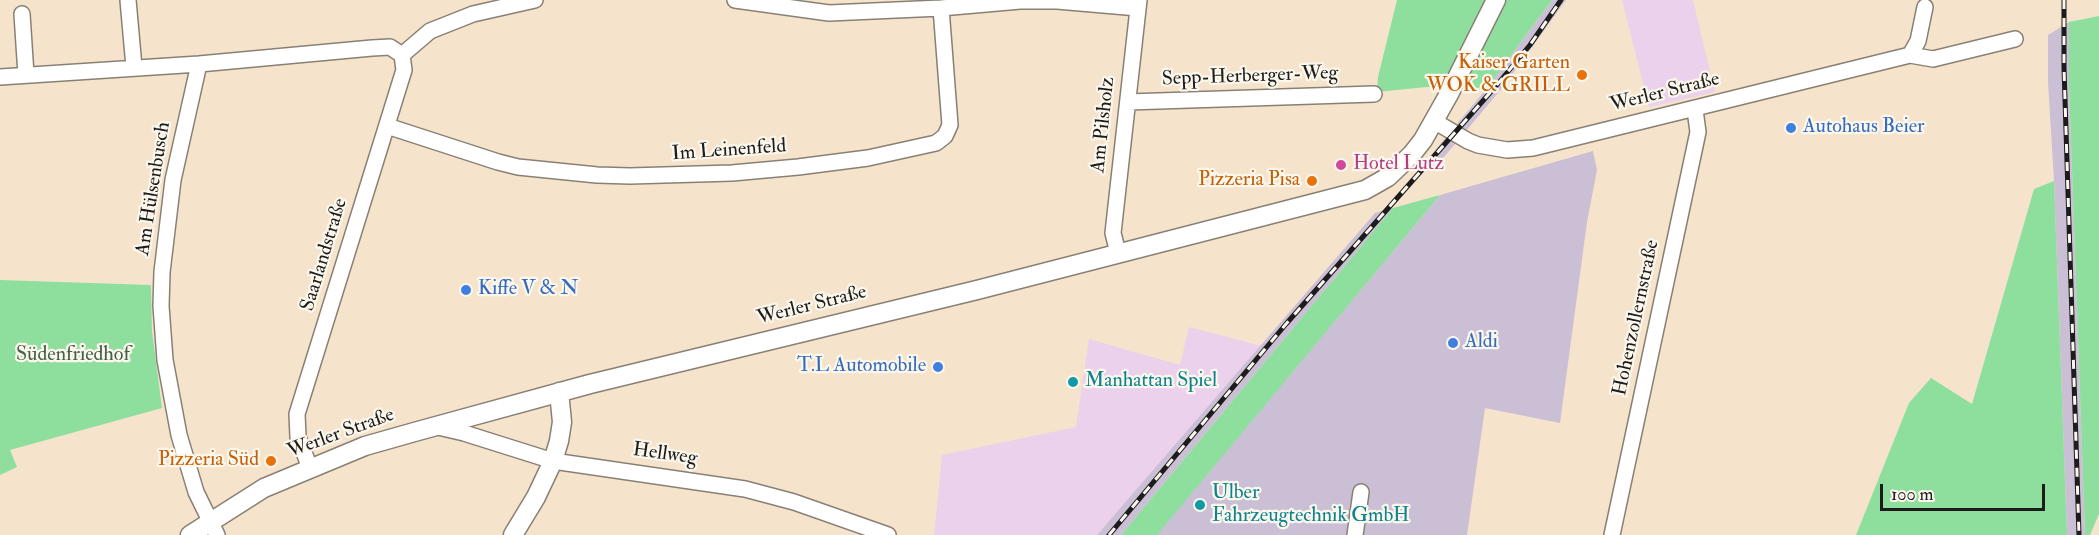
<!DOCTYPE html>
<meta charset="utf-8">
<style>
body{margin:0}
#map{position:relative;width:2099px;height:535px;overflow:hidden;background:#f6e3cc;font-family:"IM FELL Double Pica",serif}
canvas{display:block}
.scale{position:absolute;left:1880px;top:484px;width:165px;height:27px;box-sizing:border-box;border:3px solid #1c1c1c;border-top:0;padding-left:8px;font-size:18px;line-height:21px;white-space:nowrap;color:#1c1c1c;-webkit-text-stroke:4px #fbf7ec;paint-order:stroke}
</style>
<div id="map">
<canvas width="2099" height="535"></canvas>
<div class="scale">100 m</div>
</div>
<script>
const c = document.querySelector('canvas').getContext('2d');
c.lineJoin = 'round';
function fill(path, color) {
  c.fillStyle = color;
  c.fill(path, 'evenodd');
}
function shape(rows) {
  const path = new Path2D();
  for (const r of rows) {
    path.moveTo(r[0], r[1]);
    for (let i = 2; i < r.length; i += 2) path.lineTo(r[i], r[i + 1]);
  }
  return path;
}
function stroke(path, color, width, dash) {
  c.strokeStyle = color;
  c.lineWidth = width;
  c.lineCap = dash ? 'butt' : 'round';
  c.setLineDash(dash || []);
  c.stroke(path);
}
function write(font, color, halo, rows, align = 'center') {
  c.font = font + ' "IM FELL Double Pica",serif';
  c.lineWidth = 4.5;
  c.setLineDash([]);
  c.textBaseline = 'middle';
  c.strokeStyle = halo;
  c.fillStyle = color;
  for (const [text, x, y, turn = 0] of rows) {
    c.save();
    c.translate(x, y);
    c.rotate((+turn || 0) * Math.PI / 180);
    c.textAlign = isNaN(turn) ? turn : align;
    if (halo) c.strokeText(text, 0, 0);
    c.fillText(text, 0, 0);
    c.restore();
  }
}
fill(shape([
 [1622,0,1693,0,1715,92,1649,107],
 [1189,327,1262,346,1097,535,934,535,942,455,1076,427,1089,339,1180,365]
]), '#ebd1eb');
fill(shape([
 [1552,0,1566,0,1503,87,1439,163,1421,167,1487,88],
 [2069,22,2069,86,2085,535,2067,535,2054,181,2048,82,2048,35],
 [1593,151,1597,170,1587,222,1560,423,1485,408,1467,535,1156,535,1440,195],
 [1393,208,1121,535,1097,535,1375,213]
]), '#cbbfd5');
fill(shape([
 [1397,0,1552,0,1487,88,1427,87,1377,92,1378,77],
 [2099,16,2099,514,2090,535,2085,535,2069,86,2069,22],
 [2054,181,2067,535,1856,535,1909,403,1931,378,1972,404,2034,189],
 [1440,195,1157,535,1121,535,1393,208],
 [0,280,151,285,152,331,162,408,10,450,17,467,0,475]
]), '#8edf9e');
const minor = shape([
 [128,0,134,67],
 [735,0,829,13,941,8,1020,1,1057,1,1138,8],
 [22,14,26,75],
 [402,55,430,31,473,14,535,0],
 [1910,55,1918,41,1925,7],
 [0,77,199,64],
 [1128,102,1374,94],
 [1434,121,1468,141,1478,145,1507,150,1533,148,1910,55,1933,59,2015,39],
 [387,126,498,162,518,167,597,175,630,176,732,173,798,167,868,158,936,143,945,136,950,125,941,8],
 [1118,253,1113,233,1139,0],
 [434,426,464,433,553,461,745,489,794,502,888,535],
 [310,468,298,437,297,414,404,70,402,55],
 [217,535,196,492,179,435,165,360,161,306,162,272,173,180,199,64,372,48,390,47,402,55],
 [1355,535,1361,492],
 [1612,535,1698,132,1695,110]
]);
const major = shape([
 [190,535,264,488,365,446,418,431,590,384,977,290,1365,190,1388,177,1412,154,1423,140,1449,94,1496,0],
 [513,535,536,497,553,461,559,441,562,422,559,392]
]);
stroke(minor, '#898074', 18);
stroke(major, '#898074', 21);
stroke(minor, '#fff', 15);
stroke(major, '#fff', 18);
const rail = shape([
 [2064,0,2064,68,2079,535],
 [1109,535,1286,324,1496,86,1530,45,1561,0]
]);
stroke(rail, '#1c1c1c', 5);
stroke(rail, '#fbf7ec', 3, [9]);
for (const [x, y, r, color] of [
 [1582,75,6,"#e8710a"],
 [1791,128,6,"#3f7fe0"],
 [1341,165,6,"#d1479c"],
 [1312,181,6,"#e8710a"],
 [466,290,6,"#3f7fe0"],
 [1453,343,6,"#3f7fe0"],
 [938,367,6,"#3f7fe0"],
 [1073,382,6,"#0f9aa8"],
 [271,461,6,"#e8710a"],
 [1200,505,6,"#0f9aa8"]
]) {
  const dot = new Path2D();
  dot.arc(x, y, r, 0, 2 * Math.PI);
  c.fillStyle = color;
  c.fill(dot);
  stroke(dot, '#fbf7ec', 2);
}
write('20px', '#c56008', '#fbf7ec', [
 ["Kaiser Garten",1570,64],
 ["WOK & GRILL",1570,87],
 ["Pizzeria Pisa",1300,181],
 ["Pizzeria Süd",259,461]
], 'right');
write('20px', '#1c1c1c', '#fbf7ec', [
 ["Sepp-Herberger-Weg",1250,77,-2],
 ["Werler Straße",1665,93,-14],
 ["Am Pilsholz",1104,125,-84],
 ["Im Leinenfeld",729,151,-4],
 ["Am Hülsenbusch",154,189,-81],
 ["Saarlandstraße",325,255,-73],
 ["Werler Straße",812,306,-14],
 ["Hohenzollernstraße",1637,318,-78],
 ["Werler Straße",341,434,-20],
 ["Hellweg",665,455,8]
]);
write('20px', '#366cbe', '#fbf7ec', [
 ["Autohaus Beier",1803,128],
 ["Kiffe V & N",478,290],
 ["Aldi",1465,343],
 ["T.L Automobile",926,367,"right"]
], 'left');
write('20px', '#b23c85', '#fbf7ec', [
 ["Hotel Lutz",1353,165]
], 'left');
write('20px', '#44604a', '#fbf7ec', [
 ["Südenfriedhof",73,356]
]);
write('20px', '#0d838f', '#fbf7ec', [
 ["Manhattan Spiel",1085,382],
 ["Ulber",1212,494],
 ["Fahrzeugtechnik GmbH",1212,517]
], 'left');
</script>
